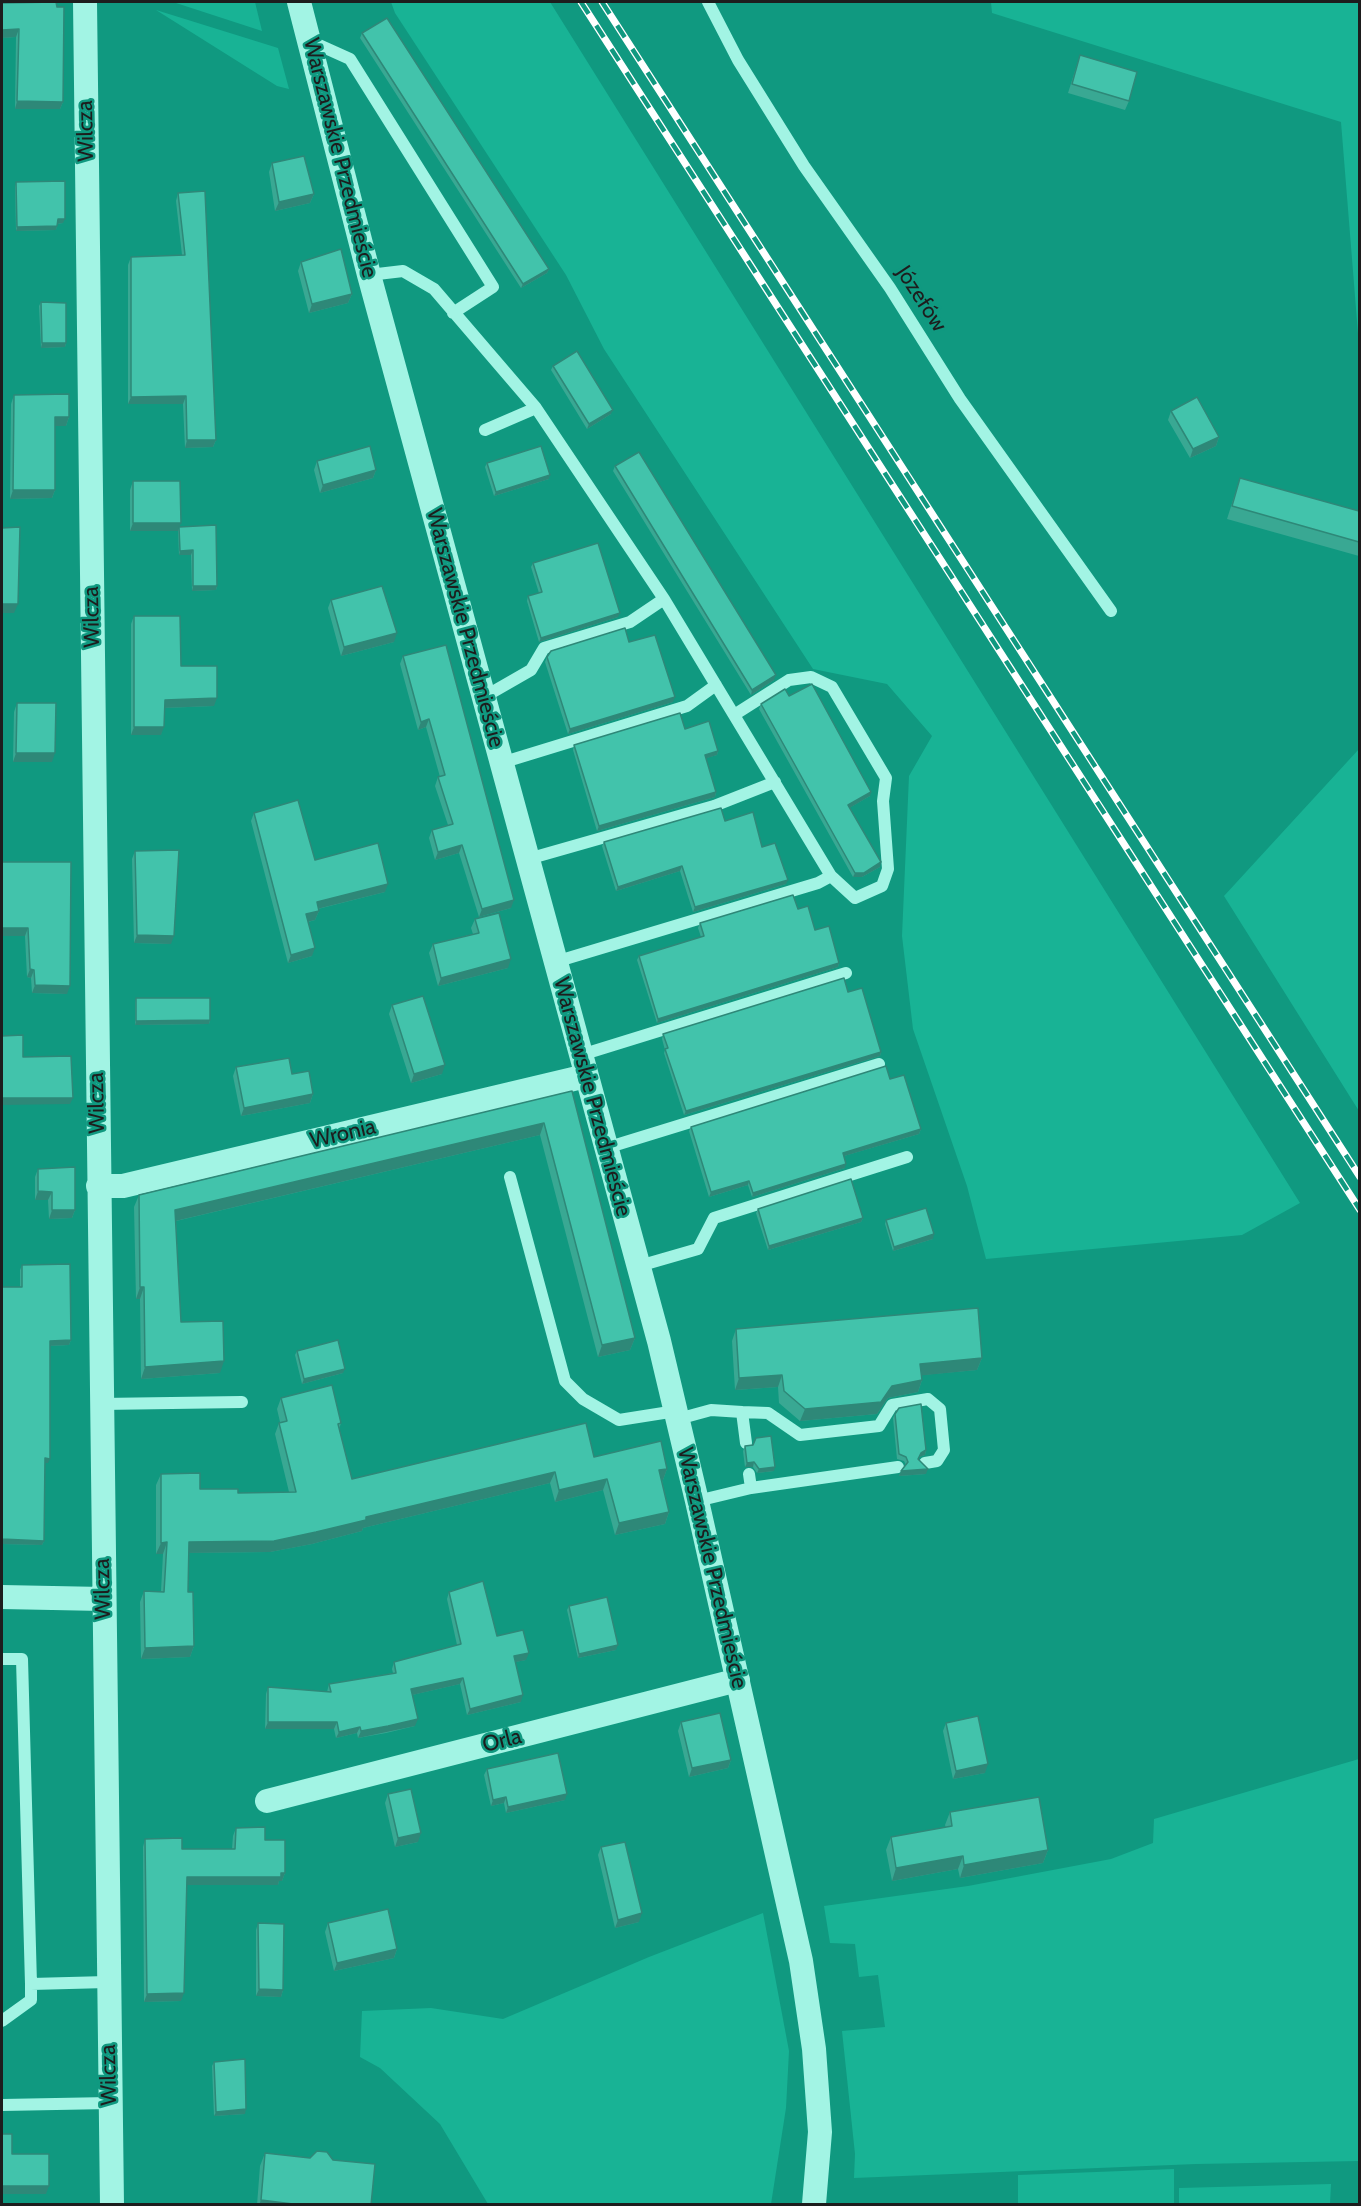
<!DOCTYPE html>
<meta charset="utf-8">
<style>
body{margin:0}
#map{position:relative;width:1361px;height:2206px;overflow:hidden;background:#109980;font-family:Cabin,sans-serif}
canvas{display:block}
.frame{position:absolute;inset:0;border:3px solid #1d1d1d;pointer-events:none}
</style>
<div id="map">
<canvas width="1361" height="2206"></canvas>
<div class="frame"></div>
</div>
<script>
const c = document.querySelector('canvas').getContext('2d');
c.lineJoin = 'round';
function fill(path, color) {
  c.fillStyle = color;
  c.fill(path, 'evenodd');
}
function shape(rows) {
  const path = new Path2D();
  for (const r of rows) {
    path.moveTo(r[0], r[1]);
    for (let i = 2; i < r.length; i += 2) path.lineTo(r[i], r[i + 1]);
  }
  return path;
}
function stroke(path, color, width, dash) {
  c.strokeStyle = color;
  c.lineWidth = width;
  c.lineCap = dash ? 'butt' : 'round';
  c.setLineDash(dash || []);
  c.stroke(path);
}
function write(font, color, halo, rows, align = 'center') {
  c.font = font + ' Cabin,sans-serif';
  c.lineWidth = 5;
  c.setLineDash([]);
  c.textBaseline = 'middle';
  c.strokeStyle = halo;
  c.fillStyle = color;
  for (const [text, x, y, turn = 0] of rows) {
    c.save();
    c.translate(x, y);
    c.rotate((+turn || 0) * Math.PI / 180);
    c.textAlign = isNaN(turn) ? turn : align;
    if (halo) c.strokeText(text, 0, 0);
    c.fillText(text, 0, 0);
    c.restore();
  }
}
fill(shape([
 [255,2,262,31,176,3,188,2],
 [391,2,550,2,1300,1203,1242,1235,986,1259,967,1186,913,1029,902,936,909,776,932,736,887,684,813,669,604,349,566,275,395,13],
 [991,2,1359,2,1359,346,1341,122,992,13],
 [156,10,278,48,289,89,277,86],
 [1359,749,1359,1111,1224,896],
 [1359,1759,1359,2161,1196,2164,854,2178,855,2154,842,2031,885,2027,878,1975,859,1977,855,1944,830,1943,824,1906,968,1886,1111,1859,1153,1843,1154,1819],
 [763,1913,789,2051,786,2108,771,2204,488,2204,440,2124,380,2068,360,2057,362,2011,431,2008,503,2019,649,1957],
 [1174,2169,1174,2204,1018,2204,1018,2175],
 [1331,2184,1330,2204,1179,2204,1179,2188]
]), '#18b395');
stroke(shape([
 [708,2,738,60,804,166,890,288,960,399,1111,611],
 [310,41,350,59,493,287,453,313],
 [369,275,403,271,434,289,536,408],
 [485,430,536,408,664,599,831,876,818,883,555,962],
 [484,697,531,670,544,648,630,622,664,599],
 [734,715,789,680,811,677,832,687,886,778,883,801,888,869,882,886,855,898,831,876],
 [501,763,687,706,716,685],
 [528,859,714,806,775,782],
 [581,1055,846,973],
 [606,1148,879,1064],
 [510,1177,565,1381,583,1399,619,1420,676,1411],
 [639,1266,698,1249,714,1218,907,1157],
 [101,1404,242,1402],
 [742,1412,768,1413,800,1435,879,1426,892,1405,928,1399,940,1409,944,1450,937,1461,925,1463],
 [678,1419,711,1410,742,1412,746,1443],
 [751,1488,898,1467],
 [697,1501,751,1488,749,1474],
 [2,1659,22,1659,31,1984,107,1982],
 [2,2021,31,2000,31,1984],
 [2,2105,110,2103]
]), '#a2f4e4', 12);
stroke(shape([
 [85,2,112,2204],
 [299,2,369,275,659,1341,697,1501,801,1961,814,2049,820,2132,814,2204],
 [98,1186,123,1186,586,1076],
 [2,1597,103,1599],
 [267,1801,738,1680]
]), '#a2f4e4', 24);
const rail = shape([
 [581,2,1360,1210],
 [602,2,1360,1177]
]);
stroke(rail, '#fff', 7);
stroke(rail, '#109980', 4.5, [14]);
fill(shape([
 [2,3,63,102,60,109,15,109,16,37,2,38],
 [362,33,549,269,547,273,521,288,360,38],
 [1080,55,1129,101,1125,110,1068,93],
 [272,163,314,194,310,203,275,211,269,172],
 [16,182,63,223,57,224,56,230,16,231,15,187],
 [178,193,216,440,213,447,185,448,183,404,128,404,128,265,131,257,182,255,176,201],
 [301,262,352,294,348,303,309,313,298,271],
 [41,302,66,343,65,347,41,348,39,306],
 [553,366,611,414,587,429,551,370],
 [14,395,69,417,66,426,55,426,55,490,52,498,10,499,11,404],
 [1171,411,1219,437,1216,446,1190,458,1168,420],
 [317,461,376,470,373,478,320,493,314,470],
 [487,463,549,479,494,496,485,467],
 [615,466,774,680,751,695,613,471],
 [1240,478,1359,511,1359,556,1227,519],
 [133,481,179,527,217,586,216,590,192,591,191,555,179,555,178,531,130,531,130,490],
 [533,563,618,617,539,642,527,601,528,596,539,593,531,567],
 [331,600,394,642,341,656,328,608],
 [134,616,181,666,214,706,164,708,161,735,131,735,131,624],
 [629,642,673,702,568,734,545,662,547,657],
 [403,656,511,908,479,917,459,853,435,860,429,838,432,830,448,825,435,786,438,777,440,777,426,727,418,730,400,664],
 [789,696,870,796,849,808,880,867,862,877,853,877,759,709,761,704],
 [17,703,52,762,13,762,14,712],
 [685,729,718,751,717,755,706,758,716,792,715,797,597,831,573,750,574,745],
 [254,813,315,860,385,892,318,909,319,911,315,920,308,922,312,956,288,963,251,821],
 [725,821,762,847,786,884,693,912,680,871,616,891,602,846,604,842],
 [135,851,171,944,134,943,132,859],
 [2,862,67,994,32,993,31,978,27,977,25,936,2,936],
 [798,909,815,930,839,963,838,967,657,1023,637,960,639,956,701,937,698,928,700,923],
 [475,919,508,968,438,986,429,953,433,944,473,934,471,928],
 [848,992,881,1052,880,1056,684,1115,664,1053,665,1050,662,1039,663,1034],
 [136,998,210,1020,209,1024,135,1025,135,1002],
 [392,1005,442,1074,411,1083,389,1014],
 [236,1067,292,1074,313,1094,310,1103,241,1116,233,1076],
 [890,1079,921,1129,919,1134,844,1156,845,1168,752,1197,748,1185,709,1197,689,1131,691,1127],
 [572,1091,635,1338,630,1350,598,1357,540,1135,176,1221,181,1322,220,1373,141,1379,140,1299,136,1299,134,1207,139,1195],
 [38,1169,75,1210,72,1218,49,1219,48,1200,35,1200,35,1177],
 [758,1209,863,1218,861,1222,768,1250,756,1213],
 [886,1220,933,1239,893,1251,885,1224],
 [22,1265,71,1340,69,1345,50,1346,48,1463,45,1463,44,1541,42,1545,2,1544,2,1287,20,1287,20,1270],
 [736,1329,982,1358,977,1370,922,1375,922,1380,918,1392,888,1398,877,1414,800,1421,779,1403,778,1387,735,1390,732,1341],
 [297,1351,343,1373,302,1384,295,1355],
 [281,1398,341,1423,339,1429,352,1479,594,1457,667,1469,663,1480,662,1480,669,1512,665,1524,615,1535,603,1490,555,1502,550,1483,363,1528,362,1531,312,1544,270,1552,189,1553,188,1592,194,1646,190,1657,141,1659,140,1602,144,1591,161,1591,163,1554,156,1554,156,1485,161,1474,200,1489,238,1493,289,1492,275,1434,279,1423,280,1422,277,1409],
 [895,1414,926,1450,925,1455,919,1457,918,1459,926,1474,899,1476,901,1471,906,1465,904,1461,897,1459,893,1418],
 [745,1446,774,1471,757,1473,753,1467,745,1467,743,1451],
 [449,1592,497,1636,526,1660,515,1662,521,1702,467,1715,460,1684,412,1695,415,1726,386,1733,358,1738,357,1733,336,1738,334,1729,265,1729,266,1694,268,1687,327,1692,329,1684,393,1673,392,1669,394,1662,457,1645,447,1599],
 [569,1606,616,1650,578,1658,567,1610],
 [681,1722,731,1760,728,1768,689,1777,678,1731],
 [946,1723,985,1773,953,1779,943,1731],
 [487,1769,565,1800,506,1813,504,1803,491,1806,484,1775],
 [388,1794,418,1842,395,1847,385,1803],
 [950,1812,1048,1850,1043,1863,960,1878,958,1869,892,1881,886,1850,891,1837,946,1828,945,1825],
 [236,1828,265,1840,285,1873,282,1881,279,1881,278,1885,187,1885,181,2001,144,2002,143,1847,145,1839,182,1849,232,1849,233,1836],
 [601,1847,639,1922,615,1928,598,1855],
 [258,1923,283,1990,281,1997,256,1996,256,1930],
 [328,1923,397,1949,394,1958,334,1971,325,1932],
 [214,2062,245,2114,214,2116,212,2066],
 [265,2153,333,2160,371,2205,257,2205,260,2166]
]), '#39a893');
fill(shape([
 [19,29,16,37,2,38,2,30],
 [17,101,63,102,60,109,15,109],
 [314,194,310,203,275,211,279,202],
 [58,219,65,219,63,223,56,224],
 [57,226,56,230,16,231,17,227],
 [549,269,547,273,521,288,523,284],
 [352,294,348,303,309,313,312,304],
 [42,343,66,343,65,347,41,348],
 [186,396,183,404,128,404,131,397],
 [613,410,611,414,587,429,589,424],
 [55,417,69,417,66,426,52,426],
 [1219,437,1216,446,1190,458,1193,449],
 [187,440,216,440,213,447,185,448],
 [376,470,373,478,320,493,323,485],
 [550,475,549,479,494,496,496,492],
 [13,490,55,490,52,498,10,499],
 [133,523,181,523,178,531,130,531],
 [193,550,191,555,179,555,180,551],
 [193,586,217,586,216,590,192,591],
 [2,604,18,604,14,613,2,613],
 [620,613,618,617,539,642,541,638],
 [397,633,394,642,341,656,344,647],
 [776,675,774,680,751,695,752,690],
 [675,697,673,702,568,734,570,729],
 [217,698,214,706,162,708,165,700],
 [429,719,426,727,418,730,421,722],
 [134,727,164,727,161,735,131,735],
 [718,751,717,755,704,759,705,755],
 [16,753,55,753,52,762,13,762],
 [716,792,715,797,597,831,599,826],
 [871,792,870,796,846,810,848,805],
 [462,845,459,853,435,860,438,852],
 [881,862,880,867,862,877,853,877,855,873],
 [682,866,680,871,616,891,618,887],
 [788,880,786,884,693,912,695,907],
 [388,884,385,892,313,910,317,902],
 [514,900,511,908,479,917,482,909],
 [319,911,315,920,303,923,306,914],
 [2,928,28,928,25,936,2,936],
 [137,935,174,936,171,944,134,943],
 [315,948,312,956,288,963,291,955],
 [511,959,508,968,438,986,441,978],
 [839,963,838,967,657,1023,658,1019],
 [30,969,34,970,31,978,27,977],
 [35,985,70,986,67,994,32,993],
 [210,1020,209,1024,135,1025,136,1021],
 [881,1052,880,1056,684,1115,686,1111],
 [445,1065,442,1074,411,1083,414,1074],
 [313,1094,310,1103,241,1116,244,1108],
 [2,1098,73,1098,70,1104,2,1105],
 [544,1123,540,1135,171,1222,175,1210],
 [921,1129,919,1134,841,1157,843,1153],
 [846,1164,845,1168,752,1197,753,1193],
 [749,1181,748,1185,709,1197,711,1192],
 [38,1191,52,1192,48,1200,35,1200],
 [52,1210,75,1210,72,1218,49,1219],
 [863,1218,861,1222,768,1250,769,1246],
 [934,1234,933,1239,893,1251,894,1247],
 [140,1287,144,1287,140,1299,136,1299],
 [635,1338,630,1350,598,1357,602,1345],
 [71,1340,69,1345,48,1346,50,1341],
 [982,1358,977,1370,916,1376,920,1364],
 [224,1361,220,1373,141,1379,145,1367],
 [345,1369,343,1373,302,1384,304,1379],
 [782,1375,778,1387,735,1390,739,1378],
 [922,1380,918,1392,888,1398,877,1414,800,1421,805,1409,892,1386],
 [926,1450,925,1455,919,1457,921,1453],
 [45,1458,50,1459,48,1463,43,1463],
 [754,1462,753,1467,745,1467,747,1463],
 [775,1467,774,1471,757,1473,759,1469],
 [667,1469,663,1480,655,1482,659,1470],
 [928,1469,926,1474,899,1476,901,1471],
 [555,1472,550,1483,363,1528,362,1531,312,1544,270,1552,185,1553,189,1542,366,1517],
 [607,1479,603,1490,555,1502,559,1490],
 [669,1512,665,1524,615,1535,619,1523],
 [2,1539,44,1541,42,1545,2,1544],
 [167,1542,163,1554,156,1554,161,1543],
 [618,1645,616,1650,578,1658,579,1654],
 [194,1646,190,1657,141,1659,145,1648],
 [529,1653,526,1660,511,1663,514,1656],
 [463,1678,460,1684,408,1696,411,1689],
 [523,1695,521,1702,467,1715,470,1709],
 [418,1719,415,1726,358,1738,361,1731],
 [268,1722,337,1722,334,1729,265,1729],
 [360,1727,357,1733,336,1738,339,1732],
 [731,1760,728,1768,689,1777,692,1768],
 [988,1764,985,1773,953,1779,956,1771],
 [567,1794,565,1800,506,1813,508,1807],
 [506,1797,504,1803,491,1806,493,1800],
 [421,1833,418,1842,395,1847,398,1838],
 [1048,1850,1043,1863,960,1878,964,1865],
 [963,1856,958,1869,892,1881,896,1868],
 [285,1873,282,1881,279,1881,278,1885,184,1885,187,1877],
 [642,1913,639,1922,615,1928,618,1920],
 [397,1949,394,1958,334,1971,337,1963],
 [259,1989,283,1990,281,1997,256,1996],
 [184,1993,181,2001,144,2002,147,1994],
 [246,2109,245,2114,214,2116,216,2112],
 [2,2186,49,2186,46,2194,2,2194],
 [261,2200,301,2205,259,2205]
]), '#2e8878');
const building = shape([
 [56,2,57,7,64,7,63,102,17,101,19,29,2,30,2,3,56,2],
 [387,18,549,269,523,284,362,33,387,18],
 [1080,55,1137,72,1129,101,1072,84,1080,55],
 [304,156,314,194,279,202,272,163,304,156],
 [65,181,65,219,58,219,57,226,17,227,16,182,65,181],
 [205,191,216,440,187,440,186,396,131,397,131,257,185,255,178,193,205,191],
 [341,249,352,294,312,304,301,262,341,249],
 [41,302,66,303,66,343,42,343,41,302],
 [577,351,613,410,589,424,553,366,577,351],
 [69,394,69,417,55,417,55,490,13,490,14,395,69,394],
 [1197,397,1219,437,1193,449,1171,411,1197,397],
 [370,446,376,470,323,485,317,461,370,446],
 [541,446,550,475,496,492,487,463,541,446],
 [639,452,776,675,752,690,615,466,639,452],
 [1240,478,1359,511,1359,542,1232,506,1240,478],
 [133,481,180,481,181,523,133,523,133,481],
 [216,525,217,586,193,586,193,550,180,551,179,527,216,525],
 [20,527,18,604,2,604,2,528,20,527],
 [598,543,620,613,541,638,528,596,542,592,533,563,598,543],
 [382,586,397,633,344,647,331,600,382,586],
 [134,616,180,616,181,666,217,666,217,698,165,700,164,727,134,727,134,616],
 [625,628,629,642,655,635,675,697,570,729,547,657,551,651,625,628],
 [446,645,514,900,482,909,462,845,438,852,432,830,453,824,438,777,445,775,429,719,421,722,403,656,446,645],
 [812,684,871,792,848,805,881,862,864,873,855,873,761,704,785,689,789,696,812,684],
 [17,703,56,703,55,753,16,753,17,703],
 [680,713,685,729,709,721,718,751,705,755,716,792,599,826,574,745,680,713],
 [298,800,315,860,378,843,388,884,317,902,319,911,306,914,315,948,291,955,254,813,298,800],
 [721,808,725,821,753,812,762,847,775,843,788,880,695,907,682,866,618,887,604,842,721,808],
 [179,850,174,936,137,935,135,851,179,850],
 [2,862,71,862,70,986,35,985,34,970,30,969,28,928,2,928,2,862],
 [793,895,798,909,808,906,815,930,829,926,839,963,658,1019,639,956,704,936,700,923,793,895],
 [499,913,511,959,441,978,433,944,479,933,475,919,499,913],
 [844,978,848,992,862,988,881,1052,686,1111,665,1049,668,1048,663,1034,844,978],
 [423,996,445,1065,414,1074,392,1005,423,996],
 [136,998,210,998,210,1020,136,1021,136,998],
 [23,1035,23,1057,71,1056,73,1098,2,1098,2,1036,23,1035],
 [289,1058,292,1074,309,1071,313,1094,244,1108,236,1067,289,1058],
 [886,1066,890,1079,904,1075,921,1129,843,1153,846,1164,753,1193,749,1181,711,1192,691,1127,886,1066],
 [572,1091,635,1338,602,1345,544,1123,175,1210,181,1322,223,1321,224,1361,145,1367,144,1287,140,1287,139,1195,572,1091],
 [75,1167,75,1210,52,1210,52,1192,38,1191,38,1169,75,1167],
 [851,1179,863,1218,769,1246,758,1209,851,1179],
 [926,1208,934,1234,894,1247,886,1220,926,1208],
 [70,1264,71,1340,50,1341,50,1459,45,1458,44,1541,2,1539,2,1287,22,1287,22,1265,70,1264],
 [978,1308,982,1358,920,1364,922,1380,892,1386,881,1402,805,1409,784,1391,782,1375,739,1378,736,1329,978,1308],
 [338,1340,345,1369,304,1379,297,1351,338,1340],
 [332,1385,341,1423,338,1424,352,1479,586,1423,594,1457,661,1441,667,1469,659,1470,669,1512,619,1523,607,1479,559,1490,555,1472,366,1517,366,1520,316,1532,274,1541,189,1542,188,1592,193,1592,194,1646,145,1648,144,1591,164,1592,167,1542,161,1543,161,1474,200,1473,200,1489,238,1489,238,1493,296,1492,279,1423,287,1421,281,1398,332,1385],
 [921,1404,926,1450,921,1453,918,1459,928,1469,901,1471,908,1462,906,1457,899,1454,895,1414,899,1408,921,1404],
 [771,1436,775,1467,759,1469,754,1462,747,1463,745,1446,753,1445,756,1438,771,1436],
 [483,1581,497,1636,523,1630,529,1653,514,1656,523,1695,470,1709,463,1678,411,1689,418,1719,388,1726,361,1731,360,1727,339,1732,337,1722,268,1722,268,1687,331,1692,329,1684,396,1673,394,1662,461,1644,449,1592,483,1581],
 [607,1597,618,1645,579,1654,569,1606,607,1597],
 [720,1713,731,1760,692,1768,681,1722,720,1713],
 [978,1716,988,1764,956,1771,946,1723,978,1716],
 [558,1753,567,1794,508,1807,506,1797,493,1800,487,1769,558,1753],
 [411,1789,421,1833,398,1838,388,1794,411,1789],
 [1039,1797,1048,1850,964,1865,963,1856,896,1868,891,1837,952,1826,950,1812,1039,1797],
 [265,1827,265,1840,285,1840,285,1873,281,1873,281,1877,187,1877,184,1993,147,1994,145,1839,182,1838,182,1849,235,1849,236,1828,265,1827],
 [625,1842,642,1913,618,1920,601,1847,625,1842],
 [388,1909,397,1949,337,1963,328,1923,388,1909],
 [258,1923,284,1924,283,1990,259,1989,258,1923],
 [245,2059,246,2109,216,2112,214,2062,245,2059],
 [2,2134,12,2134,12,2154,49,2154,49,2186,2,2186,2,2134],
 [317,2151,327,2152,333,2160,375,2164,371,2205,301,2205,261,2200,265,2153,310,2158,317,2151]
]);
fill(building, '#42c3ab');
stroke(building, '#2e8878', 1.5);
write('22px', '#1d1d1d', '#109980', [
 ["Wilcza",86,131,-91],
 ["Warszawskie Przedmieście",340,158,76],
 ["Józefów",921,299,57],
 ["Wilcza",92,617,-91],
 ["Warszawskie Przedmieście",465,628,75],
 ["Warszawskie Przedmieście",592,1097,75],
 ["Wilcza",97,1103,-91],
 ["Wronia",343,1134,-13],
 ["Warszawskie Przedmieście",712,1568,77],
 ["Wilcza",103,1589,-91],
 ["Orla",502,1741,-14],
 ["Wilcza",109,2075,-91]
]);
</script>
